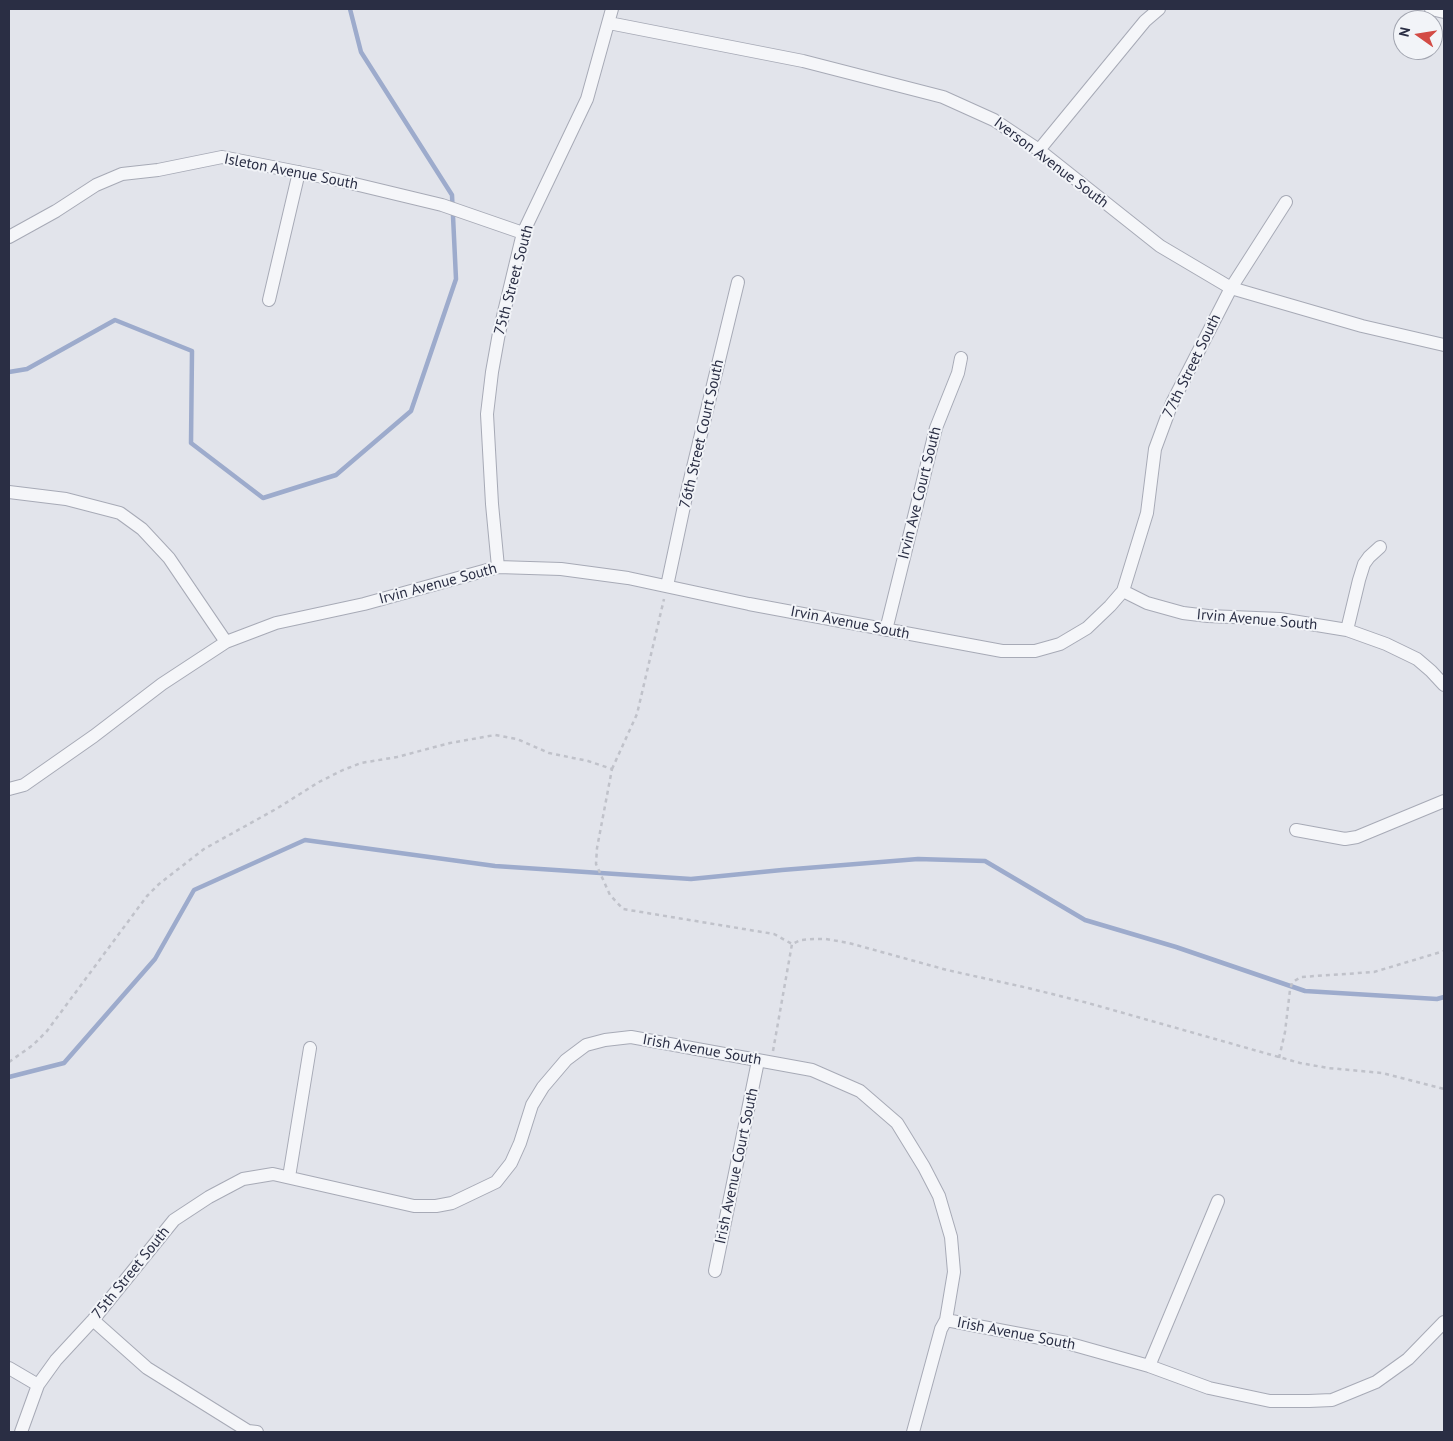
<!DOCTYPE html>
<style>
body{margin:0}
#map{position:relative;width:1453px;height:1441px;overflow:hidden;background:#e2e4eb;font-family:"PT Sans",sans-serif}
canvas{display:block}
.frame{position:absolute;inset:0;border:10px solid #2a2e44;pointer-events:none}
.north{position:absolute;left:1393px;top:10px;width:50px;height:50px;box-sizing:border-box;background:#f2f4f8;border:1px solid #a2a5b0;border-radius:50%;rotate:283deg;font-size:14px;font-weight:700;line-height:20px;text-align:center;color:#2a2e44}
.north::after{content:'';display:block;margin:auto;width:18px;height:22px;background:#d34b45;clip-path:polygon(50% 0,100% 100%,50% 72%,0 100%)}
</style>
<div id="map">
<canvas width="1453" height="1441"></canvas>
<div class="frame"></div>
<div class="north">N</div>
</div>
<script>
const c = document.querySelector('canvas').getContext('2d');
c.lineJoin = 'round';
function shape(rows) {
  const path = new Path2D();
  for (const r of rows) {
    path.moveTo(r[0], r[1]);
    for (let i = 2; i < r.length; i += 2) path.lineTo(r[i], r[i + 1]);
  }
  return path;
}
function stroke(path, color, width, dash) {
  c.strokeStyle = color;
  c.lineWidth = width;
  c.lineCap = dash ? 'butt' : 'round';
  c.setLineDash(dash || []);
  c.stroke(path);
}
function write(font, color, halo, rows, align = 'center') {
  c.font = font + ' "PT Sans",sans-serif';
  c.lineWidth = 4;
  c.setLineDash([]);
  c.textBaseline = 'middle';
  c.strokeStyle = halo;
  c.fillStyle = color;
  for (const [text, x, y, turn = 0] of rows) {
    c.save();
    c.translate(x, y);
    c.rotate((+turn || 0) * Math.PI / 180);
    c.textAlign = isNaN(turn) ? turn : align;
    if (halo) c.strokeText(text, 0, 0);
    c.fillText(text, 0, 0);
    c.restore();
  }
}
stroke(shape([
 [9,372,27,369,115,320,192,351,191,443,263,498,336,475,411,411,456,279,452,195,361,52,350,9],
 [9,1077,64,1063,155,959,194,890,305,840,495,866,691,879,782,870,918,859,985,861,1085,920,1176,947,1305,991,1437,999,1444,997]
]), '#9dabcc', 4.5);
const street = shape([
 [1431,9,1444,12],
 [609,23,803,61,943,97,994,120,1039,150,1160,246,1231,288,1362,326,1444,345],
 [1039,150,1145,21,1159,9],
 [9,237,56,211,96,185,122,174,158,170,222,157,338,180,442,205,523,233],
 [269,300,299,172],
 [9,492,66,499,120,513,142,529,169,558,226,642,162,684,94,736,24,785,9,789],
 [498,567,492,504,487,414,492,372,499,333,523,233,587,99,612,9],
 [667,586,687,492,738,282],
 [1123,591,1147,603,1183,613,1208,616,1280,619,1347,630,1386,644,1417,659,1431,671,1444,685],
 [886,630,936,428,958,373,961,358],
 [1347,630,1359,580,1364,564,1369,557,1380,547],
 [226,642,276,623,364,604,498,567,561,569,628,578,749,604,1002,651,1035,651,1060,644,1087,628,1110,606,1123,591,1147,513,1155,449,1172,403,1231,288,1286,202],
 [1296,830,1345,839,1357,837,1444,801],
 [289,1177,310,1048],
 [715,1271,758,1061],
 [93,1320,147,1368,248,1431,257,1432],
 [946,1320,1067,1343,1149,1366,1209,1388,1270,1401,1309,1401,1332,1400,1376,1382,1408,1359,1444,1322],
 [1149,1366,1218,1201],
 [9,1368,38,1385],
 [21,1432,38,1385,56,1360,93,1320,174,1220,209,1197,243,1179,273,1174,414,1206,436,1206,452,1203,496,1182,511,1163,520,1143,532,1105,543,1087,566,1060,586,1045,605,1040,631,1037,812,1070,860,1091,897,1123,924,1167,939,1196,951,1237,954,1272,946,1320,941,1329,913,1432]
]);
stroke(street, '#a7aab6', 14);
stroke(shape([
 [612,769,637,714,664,599],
 [773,1051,792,944],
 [1279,1058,1285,1032,1290,990,1292,983,1296,980,1301,977,1374,972,1444,951],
 [9,1062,33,1045,47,1031,147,896,159,884,204,849,276,809,319,782,343,770,361,763,397,757,450,743,495,735,517,739,549,753,588,761,612,769,597,848,596,864,610,895,623,909,774,934,792,944,801,940,814,939,826,939,849,943,947,970,1028,988,1088,1003,1300,1063,1328,1068,1382,1073,1444,1089]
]), '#c0c2ca', 2.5, [4, 4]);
stroke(street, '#f5f6f9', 12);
write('15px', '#2a2e44', '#f2f4f8', [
 ["Iverson Avenue South",1051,163,37],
 ["Isleton Avenue South",291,172,11],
 ["75th Street South",514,280,-75],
 ["77th Street South",1192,366,-64],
 ["76th Street Court South",702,434,-77],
 ["Irvin Ave Court South",920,493,-76],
 ["Irvin Avenue South",438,584,-15],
 ["Irvin Avenue South",1257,620,5],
 ["Irvin Avenue South",850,623,11],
 ["Irish Avenue South",702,1050,10],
 ["Irish Avenue Court South",737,1166,-78],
 ["75th Street South",131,1273,-51],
 ["Irish Avenue South",1016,1334,11]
]);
</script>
